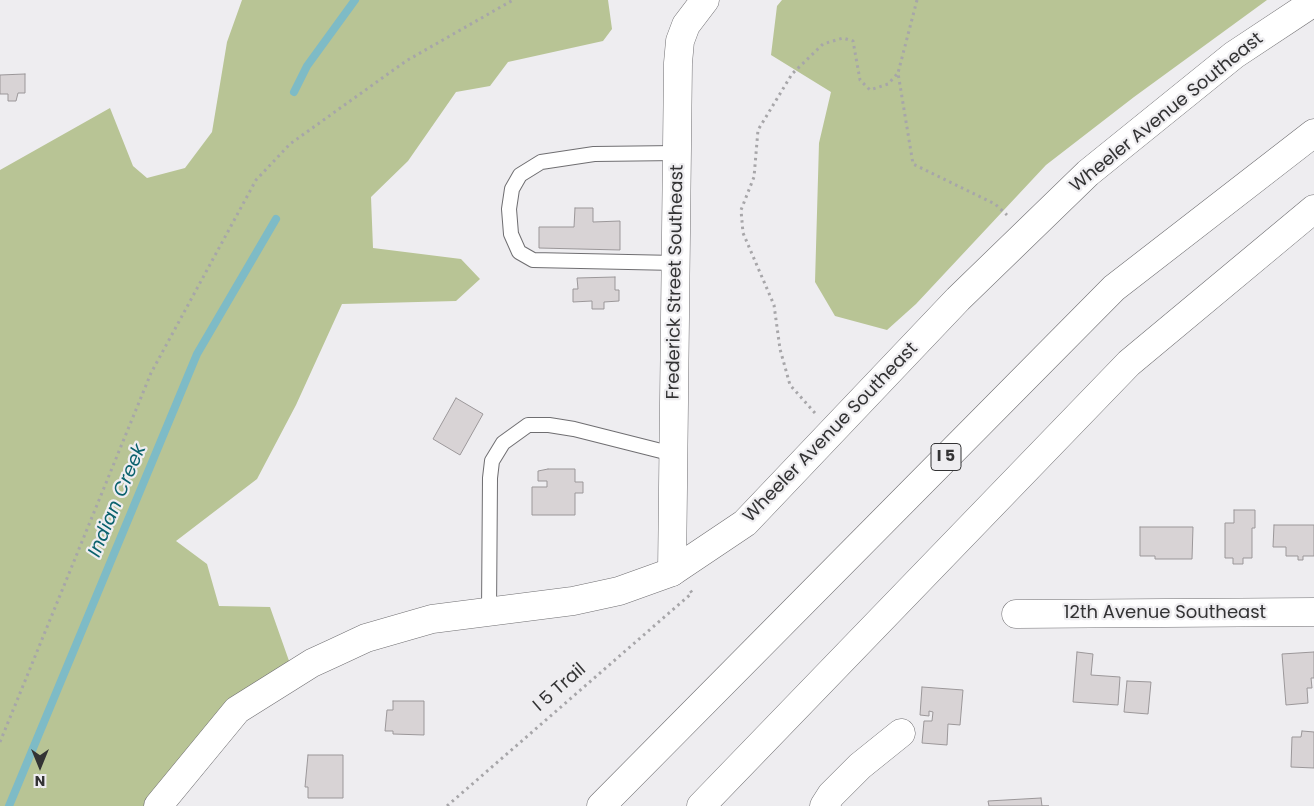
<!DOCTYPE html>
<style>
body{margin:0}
#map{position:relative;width:1314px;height:806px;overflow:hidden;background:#eeedf0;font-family:Poppins,sans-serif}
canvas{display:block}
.north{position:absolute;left:15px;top:741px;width:50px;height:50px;-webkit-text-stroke:4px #eeedf0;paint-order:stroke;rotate:180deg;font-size:14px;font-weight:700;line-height:20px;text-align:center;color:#333334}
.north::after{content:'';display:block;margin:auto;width:18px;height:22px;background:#333334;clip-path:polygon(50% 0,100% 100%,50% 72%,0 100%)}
</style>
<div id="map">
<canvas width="1314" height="806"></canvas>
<div class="north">N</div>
</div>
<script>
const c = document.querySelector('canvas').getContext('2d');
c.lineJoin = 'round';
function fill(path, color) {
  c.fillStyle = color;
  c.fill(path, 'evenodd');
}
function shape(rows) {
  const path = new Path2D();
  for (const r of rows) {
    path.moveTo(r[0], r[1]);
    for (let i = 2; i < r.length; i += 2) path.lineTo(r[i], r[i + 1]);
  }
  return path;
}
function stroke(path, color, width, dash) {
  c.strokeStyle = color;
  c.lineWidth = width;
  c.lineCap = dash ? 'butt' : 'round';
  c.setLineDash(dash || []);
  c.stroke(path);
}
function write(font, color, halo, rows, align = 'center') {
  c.font = font + ' Poppins,sans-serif';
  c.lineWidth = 4.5;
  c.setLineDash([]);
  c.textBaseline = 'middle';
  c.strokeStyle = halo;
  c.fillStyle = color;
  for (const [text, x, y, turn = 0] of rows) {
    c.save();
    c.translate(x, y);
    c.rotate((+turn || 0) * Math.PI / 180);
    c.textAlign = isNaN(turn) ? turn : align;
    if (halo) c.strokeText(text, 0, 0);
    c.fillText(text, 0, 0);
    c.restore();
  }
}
fill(shape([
 [242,0,608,0,612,29,603,41,508,62,490,86,456,92,408,161,371,197,373,248,461,259,480,279,456,301,342,304,296,405,257,479,176,541,207,564,219,606,270,607,294,675,237,710,161,806,0,806,0,170,110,108,133,166,147,178,185,168,212,132,227,42],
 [782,0,1267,0,1134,97,1046,165,916,304,887,330,835,316,815,282,819,143,831,92,771,55,777,6]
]), '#b8c495');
stroke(shape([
 [294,92,307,66,355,0],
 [9,806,197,354,276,219]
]), '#7ebbc6', 8);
const building = shape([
 [25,74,25,93,18,93,16,101,8,101,8,94,0,94,0,75,25,74],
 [575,208,593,208,593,222,620,221,620,250,539,248,539,227,574,227,575,208],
 [615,277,615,290,619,290,619,301,604,302,604,309,592,309,592,301,573,302,573,289,578,289,577,278,615,277],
 [456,398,483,414,460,455,433,439,456,398],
 [548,469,575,469,575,482,583,482,583,493,575,493,575,515,532,515,532,487,547,487,547,481,538,481,538,471,548,469],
 [1234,510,1255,510,1255,528,1252,528,1252,558,1243,558,1243,564,1233,564,1233,558,1225,558,1225,523,1234,523,1234,510],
 [1274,525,1314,525,1314,556,1303,556,1303,560,1298,560,1298,556,1286,556,1286,547,1273,547,1274,525],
 [1140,527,1193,527,1192,559,1155,559,1155,556,1140,556,1140,527],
 [1077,652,1093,654,1091,675,1120,677,1118,705,1073,702,1077,652],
 [1314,652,1314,678,1311,678,1312,688,1307,688,1308,703,1286,705,1282,654,1314,652],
 [1127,681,1151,682,1148,714,1124,712,1127,681],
 [922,687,963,690,960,725,948,724,947,745,922,743,924,721,932,721,933,712,929,711,929,716,920,715,922,687],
 [393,701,424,701,424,735,393,734,393,731,385,731,387,710,393,710,393,701],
 [1302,731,1314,732,1314,768,1291,767,1292,737,1301,737,1302,731],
 [308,755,343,755,343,798,308,798,308,787,305,787,308,755],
 [1041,798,1042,806,1049,806,989,806,988,801,1041,798]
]);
fill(building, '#d8d3d5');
stroke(building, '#9b9799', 1);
const lane = shape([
 [676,263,533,260,519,252,511,234,509,209,512,189,520,175,541,162,594,154,677,153],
 [489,612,490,478,492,461,503,443,528,425,549,425,574,429,673,454]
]);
const street = shape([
 [672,572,678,63,680,41,686,25,705,0],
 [1016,614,1314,612],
 [824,806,831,795,860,766,901,733]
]);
const secondary = shape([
 [158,806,237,710,312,663,336,652,366,638,432,619,573,601,619,591,672,572,745,523,958,299,1088,173,1234,55,1314,2]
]);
const highway = shape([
 [601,806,1114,288,1314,133],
 [701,806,1129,363,1314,209]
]);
stroke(lane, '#6f6e71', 16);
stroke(street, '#6f6e71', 29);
stroke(secondary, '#6f6e71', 29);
stroke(highway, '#6f6e71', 29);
stroke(shape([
 [917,0,898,73,913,164,995,204,1007,215],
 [815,413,790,385,780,349,774,305,743,233,741,210,754,177,758,130,792,74,823,44,843,38,853,41,860,80,870,90,888,84,898,73],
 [0,742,151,373,256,180,290,144,406,61,513,0],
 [447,806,692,593,690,590]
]), '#a7a6a9', 3, [2.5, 4]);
stroke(lane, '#fff', 14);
stroke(street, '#fff', 28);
stroke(secondary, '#fff', 28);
stroke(highway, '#fff', 28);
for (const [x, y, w] of [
 [946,457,30]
]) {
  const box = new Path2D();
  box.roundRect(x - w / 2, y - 13.5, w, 27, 4);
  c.fillStyle = '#eeedf0';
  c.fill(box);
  stroke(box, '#333334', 1);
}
write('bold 16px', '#333334', null, [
 ["I 5",946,457]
]);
write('18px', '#333334', '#eeedf0', [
 ["Wheeler Avenue Southeast",1167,113,-39],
 ["Frederick Street Southeast",676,282,-89],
 ["Wheeler Avenue Southeast",831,433,-46],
 ["12th Avenue Southeast",1165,613],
 ["I 5 Trail",560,688,-41]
]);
write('italic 19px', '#0a616d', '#eeedf0', [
 ["Indian Creek",118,501,-67]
]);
</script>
